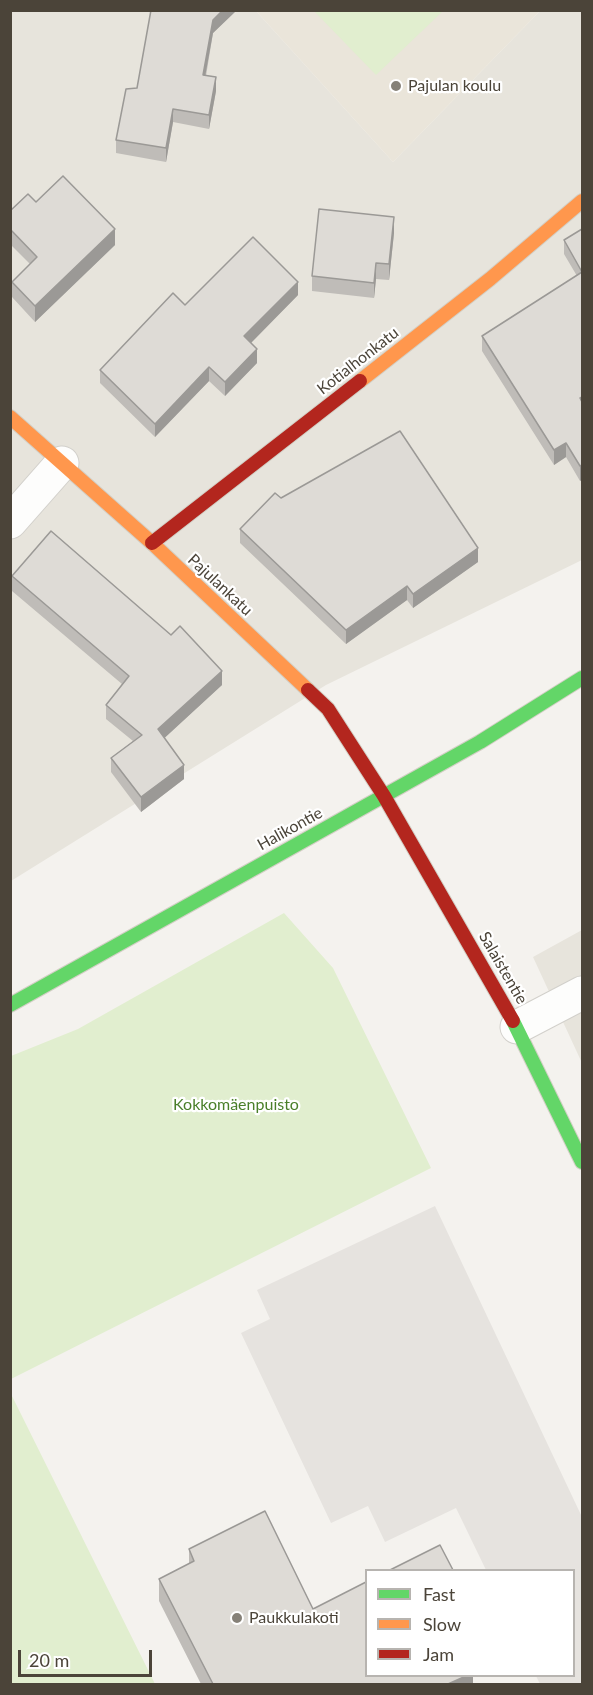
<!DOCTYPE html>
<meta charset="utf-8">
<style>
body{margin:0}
#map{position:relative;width:593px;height:1695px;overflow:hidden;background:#f4f2ee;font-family:Lato,sans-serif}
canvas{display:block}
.frame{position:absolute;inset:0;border:12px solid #4b4439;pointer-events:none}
.legend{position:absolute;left:365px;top:1569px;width:210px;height:108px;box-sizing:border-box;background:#fff;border:2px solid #b7b4b0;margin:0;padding:8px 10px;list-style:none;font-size:18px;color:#4b4439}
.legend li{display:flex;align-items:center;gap:12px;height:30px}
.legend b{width:30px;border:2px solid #b7b4b0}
.scale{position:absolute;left:18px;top:1650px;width:134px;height:27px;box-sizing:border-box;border:3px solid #4b4439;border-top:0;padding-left:8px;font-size:18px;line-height:21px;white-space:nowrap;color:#4b4439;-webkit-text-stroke:4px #fff;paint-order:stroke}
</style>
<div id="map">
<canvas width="593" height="1695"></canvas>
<div class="frame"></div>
<ul class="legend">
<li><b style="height:8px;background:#63d668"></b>Fast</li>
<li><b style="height:8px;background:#ff974d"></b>Slow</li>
<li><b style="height:8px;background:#b3261e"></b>Jam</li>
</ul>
<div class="scale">20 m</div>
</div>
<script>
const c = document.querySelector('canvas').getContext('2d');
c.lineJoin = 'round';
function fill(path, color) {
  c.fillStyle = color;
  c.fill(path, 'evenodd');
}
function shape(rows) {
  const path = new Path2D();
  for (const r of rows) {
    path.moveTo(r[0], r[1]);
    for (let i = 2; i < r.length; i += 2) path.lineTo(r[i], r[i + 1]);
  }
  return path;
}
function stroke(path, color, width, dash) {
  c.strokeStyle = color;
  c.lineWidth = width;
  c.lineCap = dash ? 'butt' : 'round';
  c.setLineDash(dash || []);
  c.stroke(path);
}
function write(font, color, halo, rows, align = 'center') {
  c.font = font + ' Lato,sans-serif';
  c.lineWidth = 4.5;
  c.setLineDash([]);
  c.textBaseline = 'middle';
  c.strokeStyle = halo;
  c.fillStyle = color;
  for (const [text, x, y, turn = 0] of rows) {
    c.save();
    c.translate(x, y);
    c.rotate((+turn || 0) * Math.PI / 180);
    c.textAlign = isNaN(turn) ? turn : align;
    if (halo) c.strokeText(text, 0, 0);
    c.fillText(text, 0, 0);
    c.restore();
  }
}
fill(shape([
 [11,11,256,11,393,162,540,11,582,11,582,560,326,685,11,881],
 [582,930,582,1063,533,957]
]), '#e7e4dc');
fill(shape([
 [256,11,540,11,393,162]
]), '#eae5da');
fill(shape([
 [314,11,443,11,376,75],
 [284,913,333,968,431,1168,11,1379,11,1056,78,1029],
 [11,1394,155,1684,11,1684]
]), '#e1eecf');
fill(shape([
 [435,1206,582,1517,582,1684,540,1684,536,1676,574,1676,574,1570,486,1570,456,1508,385,1542,368,1506,331,1523,241,1333,270,1319,257,1290]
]), '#e6e3df');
const street = shape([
 [10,522,62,463],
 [517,1027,582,993]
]);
const fast = shape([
 [10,1005,480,742,582,678],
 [513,1021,582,1162]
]);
const slow = shape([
 [360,381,490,279,582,201],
 [10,417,152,543,308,690]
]);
const jam = shape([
 [152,543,360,381],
 [308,690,328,709,384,796,513,1021]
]);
stroke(street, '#d2d0cb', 35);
stroke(fast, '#d3cfc5', 16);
stroke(slow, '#d3cfc5', 16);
stroke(jam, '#d3cfc5', 16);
stroke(street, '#fdfdfc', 33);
stroke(fast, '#63d668', 14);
stroke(slow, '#ff974d', 14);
stroke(jam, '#b3261e', 14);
fill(shape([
 [151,10,237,10,213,33,206,76,216,91,209,129,173,122,166,162,116,153,116,140,137,88],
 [36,202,115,245,35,322,12,297,12,282,30,264,10,244,10,211],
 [582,229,580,481,566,457,554,465,482,351,482,336,577,276,564,254,564,240],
 [394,233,389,280,376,279,374,298,312,291,312,276],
 [298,295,251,343,257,363,225,396,209,381,155,437,100,383,100,370,185,305],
 [281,498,478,562,413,608,407,600,346,644,240,543,240,529],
 [12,576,222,685,164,738,184,779,141,812,111,772,111,758,133,741,106,719,106,705,122,684,12,591],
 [189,1549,313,1609,473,1676,473,1684,201,1684,159,1601,159,1579,189,1564]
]), '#bfbcb8');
fill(shape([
 [223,10,237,10,213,33,203,88,203,75,213,20],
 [216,77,216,91,209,129,209,115],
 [173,109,173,122,166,162,166,148],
 [394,217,394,233,389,280,389,264],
 [115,229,115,245,35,322,35,306],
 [376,263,376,279,374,298,374,283],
 [298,282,298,295,244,350,244,336],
 [257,349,257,363,225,396,225,382],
 [209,367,209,381,155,437,155,424],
 [566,443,566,457,554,465,554,450],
 [582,465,582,480,580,481,580,466],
 [478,548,478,562,413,608,413,594],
 [407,586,407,600,346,644,346,630],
 [222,671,222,685,158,744,158,729],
 [184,765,184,779,141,812,141,797],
 [466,1676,473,1676,473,1684,448,1684]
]), '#9b9996');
const building = shape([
 [151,10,223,10,213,20,203,75,216,77,209,115,173,109,166,148,116,140,126,89,137,88,151,10],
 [63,176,115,229,35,306,12,282,37,257,10,229,10,211,28,194,36,202,63,176],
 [319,209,394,217,389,264,376,263,374,283,312,276,319,209],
 [582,229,582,272,564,240,582,229],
 [253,237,298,282,244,336,257,349,225,382,209,367,155,424,100,370,173,293,185,305,253,237],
 [582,272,582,397,580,398,582,402,582,465,580,466,566,443,554,450,482,336,582,272],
 [400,431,478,548,413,594,407,586,346,630,240,529,275,493,281,498,400,431],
 [51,531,171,635,180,626,222,671,158,729,184,765,141,797,111,758,142,735,106,705,129,676,12,576,51,531],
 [265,1511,313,1609,366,1582,366,1676,466,1676,448,1684,213,1684,159,1579,194,1561,189,1549,265,1511],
 [440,1545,453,1570,390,1570,440,1545]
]);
fill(building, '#dedbd6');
stroke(building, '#9b9996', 1.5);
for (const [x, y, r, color] of [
 [396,86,6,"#868178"],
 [237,1618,6,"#868178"]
]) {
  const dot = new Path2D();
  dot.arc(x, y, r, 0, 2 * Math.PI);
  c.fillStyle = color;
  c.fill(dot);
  stroke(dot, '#fff', 2);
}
write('16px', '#4b4439', '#fff', [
 ["Pajulan koulu",408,86],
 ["Paukkulakoti",249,1618]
], 'left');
write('16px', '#4b4439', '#fff', [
 ["Kotialhonkatu",358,361,-38],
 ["Pajulankatu",220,585,43],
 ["Halikontie",290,829,-29],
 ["Salaistentie",503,968,60]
]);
write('16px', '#4a7f2a', '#fff', [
 ["Kokkomäenpuisto",236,1105]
]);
</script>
